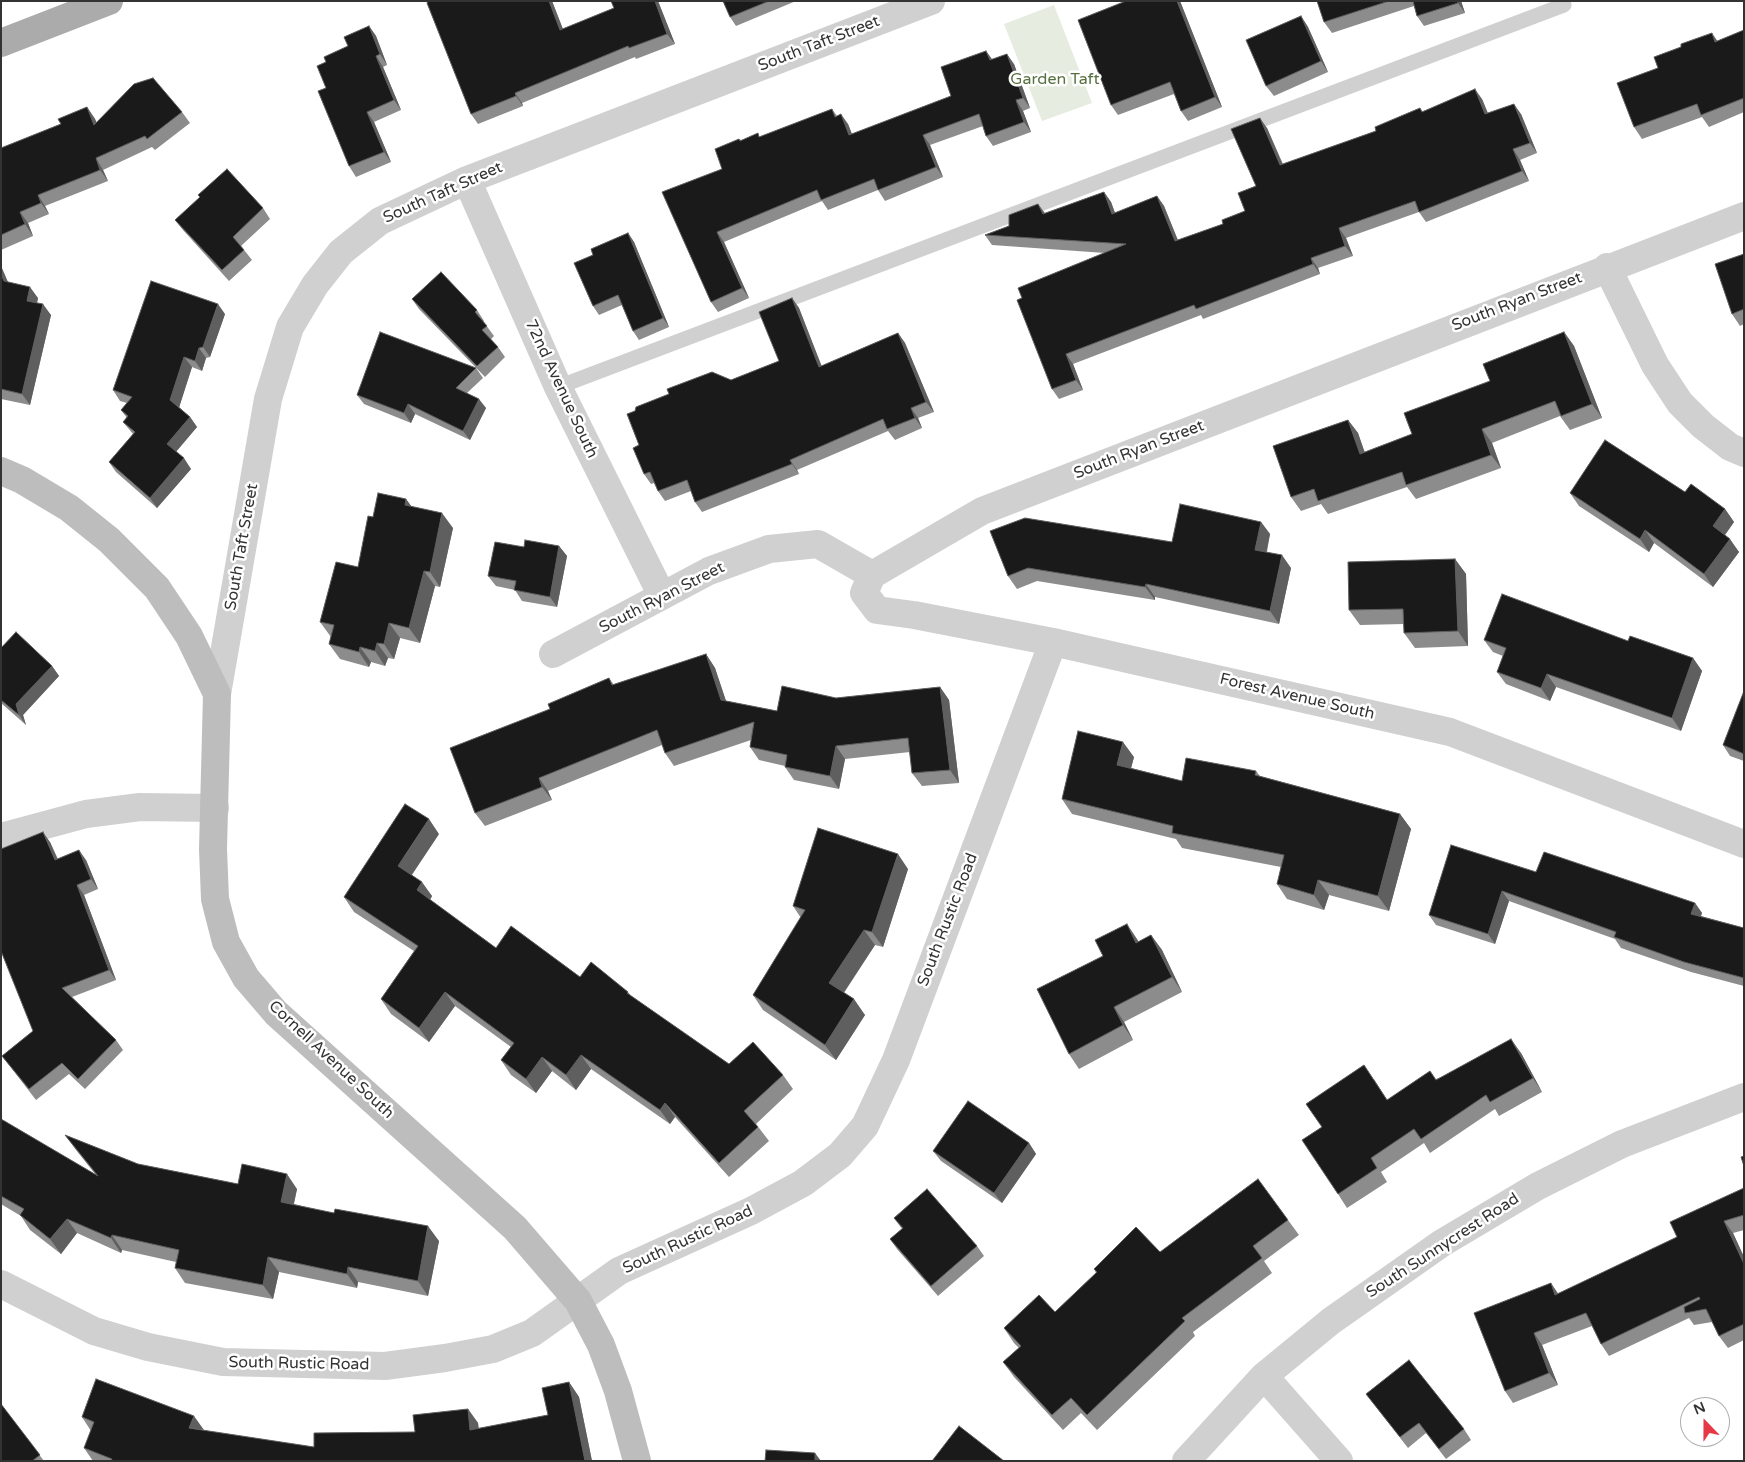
<!DOCTYPE html>
<style>
body{margin:0}
#map{position:relative;width:1745px;height:1462px;overflow:hidden;background:#fff;font-family:"Varela Round",sans-serif}
canvas{display:block}
.frame{position:absolute;inset:0;border:2px solid #333;pointer-events:none}
.north{position:absolute;left:1680px;top:1397px;width:50px;height:50px;box-sizing:border-box;background:#fff;border:1px solid #adadad;border-radius:50%;rotate:338deg;font-size:14px;font-weight:700;line-height:20px;text-align:center;color:#333}
.north::after{content:'';display:block;margin:auto;width:18px;height:22px;background:#e63946;clip-path:polygon(50% 0,100% 100%,50% 72%,0 100%)}
</style>
<div id="map">
<canvas width="1745" height="1462"></canvas>
<div class="frame"></div>
<div class="north">N</div>
</div>
<script>
const c = document.querySelector('canvas').getContext('2d');
c.lineJoin = 'round';
function fill(path, color) {
  c.fillStyle = color;
  c.fill(path, 'evenodd');
}
function shape(rows) {
  const path = new Path2D();
  for (const r of rows) {
    path.moveTo(r[0], r[1]);
    for (let i = 2; i < r.length; i += 2) path.lineTo(r[i], r[i + 1]);
  }
  return path;
}
function stroke(path, color, width, dash) {
  c.strokeStyle = color;
  c.lineWidth = width;
  c.lineCap = dash ? 'butt' : 'round';
  c.setLineDash(dash || []);
  c.stroke(path);
}
function write(font, color, halo, rows, align = 'center') {
  c.font = font + ' "Varela Round",sans-serif';
  c.lineWidth = 5;
  c.setLineDash([]);
  c.textBaseline = 'middle';
  c.strokeStyle = halo;
  c.fillStyle = color;
  for (const [text, x, y, turn = 0] of rows) {
    c.save();
    c.translate(x, y);
    c.rotate((+turn || 0) * Math.PI / 180);
    c.textAlign = isNaN(turn) ? turn : align;
    if (halo) c.strokeText(text, 0, 0);
    c.fillText(text, 0, 0);
    c.restore();
  }
}
fill(shape([
 [1054,5,1092,103,1042,121,1004,24]
]), '#e6ecdf');
stroke(shape([
 [558,387,1564,5]
]), '#d0d0d0', 15);
stroke(shape([
 [467,180,558,387,662,596],
 [1607,267,1655,365,1680,403,1703,426,1730,447,1744,453],
 [872,575,864,593,877,610,914,615,1053,642,1450,732,1744,844],
 [553,654,709,571,769,549,818,544,872,575,982,511,1744,216],
 [217,694,268,399,290,327,315,285,341,252,380,221,467,180,931,1],
 [1,837,86,814,140,807,215,808],
 [1,1284,94,1331,148,1347,223,1362,385,1366,445,1358,493,1349,532,1333,619,1271,751,1211,803,1183,840,1155,865,1126,896,1060,1053,642],
 [1264,1376,1339,1461],
 [1186,1461,1264,1376,1331,1321,1442,1243,1538,1186,1622,1144,1744,1097]
]), '#d0d0d0', 28);
stroke(shape([
 [1,471,22,480,69,508,109,540,157,588,189,636,217,694,213,849,215,899,226,942,246,978,276,1013,515,1228,578,1301,601,1345,618,1391,637,1461]
]), '#bdbdbd', 28);
stroke(shape([
 [1,43,109,1]
]), '#ababab', 28);
fill(shape([
 [428,1,552,1,563,29,614,8,611,1,658,1,675,44,636,59,635,57,522,103,523,106,478,124,471,114],
 [723,1,796,1,736,26,730,17],
 [1126,1,1180,1,1222,107,1188,121,1181,111,1174,94,1118,115,1111,105],
 [1317,1,1461,1,1465,13,1424,26,1417,16,1414,6,1332,33,1324,22],
 [1301,16,1308,27,1328,72,1274,96,1266,86],
 [369,26,376,36,387,65,383,67,401,110,374,122,391,162,356,177,349,166,326,88,326,62,348,46],
 [1744,30,1744,112,1709,127,1702,117,1642,139,1634,127,1658,68,1717,41],
 [986,51,992,59,1014,64,1030,108,1023,111,1031,132,993,146,986,136,983,126,930,145,943,177,885,201,878,190,828,210,822,201,724,242,749,298,718,312,711,302,722,169,739,139,741,140,760,137,832,109,837,116,848,124,852,134,951,96],
 [1482,99,1488,113,1521,114,1537,153,1520,160,1529,181,1426,222,1419,212,1346,238,1353,256,1318,268,1320,274,1203,319,1201,315,1073,364,1083,390,1059,399,1052,389,1022,298,1105,253,992,245,985,235,1009,226,1038,204,1045,213,1104,192,1111,202,1115,213,1157,196,1164,206,1178,240,1223,224,1245,211,1256,186,1267,128,1283,164,1376,131,1423,111],
 [87,107,95,119,97,123,182,112,190,123,155,150,152,147,103,170,108,181,45,206,49,214,28,223,33,236,1,250,1,148,61,124],
 [198,195,263,208,270,219,241,246,252,260,229,281,183,230,175,220,200,198],
 [628,233,634,242,669,327,639,340,633,331,622,305,599,315,593,306,593,255],
 [1744,254,1744,324,1740,326,1732,314],
 [1,266,8,282,38,298,37,303,51,315,30,405,1,399],
 [792,298,799,308,821,366,898,333,905,343,934,412,918,418,922,428,895,440,888,431,797,470,799,474,702,512,695,502,691,491,665,501,658,491,654,483,651,484,644,474,639,445,731,380,779,361],
 [412,299,477,310,484,321,483,321,494,336,491,339,498,347,505,357,485,377,419,309],
 [225,314,210,357,206,358,202,371,192,367,179,407,190,417,197,427,176,452,191,469,157,508,116,472,109,462,133,434,123,422,127,418,121,410,127,403,120,401,113,390],
 [1564,332,1574,346,1602,418,1570,430,1560,416,1492,443,1501,468,1416,499,1407,487,1328,514,1321,504,1301,511,1291,497,1348,420,1358,433,1364,452,1412,434],
 [476,368,483,378,467,393,486,408,470,440,415,414,411,423,364,404,357,395],
 [1685,492,1725,509,1734,522,1725,535,1739,552,1713,587,1654,543,1649,552,1579,506,1570,493],
 [406,499,411,506,453,528,440,587,435,586,420,643,400,638,394,659,388,658,385,666,371,662,369,667,340,659,329,644,331,637,320,622,358,567,373,517],
 [1261,522,1270,534,1267,552,1291,568,1279,624,1155,597,1155,600,1037,581,1017,589,1008,576,990,531,1172,542],
 [559,546,567,556,557,607,522,601,515,590,496,586,488,576,524,547],
 [1455,559,1466,574,1468,646,1415,648,1404,633,1404,624,1360,625,1349,610],
 [1484,640,1628,641,1693,658,1702,671,1681,731,1556,687,1550,701,1506,684,1497,672,1503,656,1493,652],
 [1,648,52,666,59,676,23,715,26,725,1,703],
 [706,654,715,668,726,701,777,711,836,698,940,687,949,700,959,783,922,786,912,773,910,752,845,759,839,789,794,780,785,767,785,766,759,760,750,747,751,740,674,766,665,753,662,745,548,791,552,800,485,826,475,813,550,709,609,678,614,685],
 [1744,691,1744,761,1730,756,1723,745],
 [1134,757,1131,768,1182,781,1256,771,1260,776,1400,814,1411,829,1389,911,1329,895,1324,910,1287,899,1277,884,1281,867,1182,848,1176,839,1072,814,1062,799],
 [439,834,412,875,432,896,430,900,496,948,580,977,628,992,632,997,729,1064,783,1075,793,1089,756,1124,769,1141,729,1177,675,1117,670,1124,591,1069,576,1090,552,1071,536,1093,511,1075,501,1060,511,1047,455,1006,429,1042,391,1014,381,999,414,951,354,912,344,897],
 [50,842,58,859,86,860,98,889,84,895,116,980,72,997,116,1040,123,1050,85,1089,69,1074,36,1100,2,1056,33,1031],
 [908,869,883,947,875,945,844,993,865,1015,836,1060,763,1010,753,995,801,918,793,906],
 [1536,872,1695,903,1702,913,1701,916,1744,928,1744,986,1691,972,1621,948,1615,939,1509,901,1495,944,1436,925,1429,915],
 [1151,935,1162,950,1182,992,1124,1022,1133,1040,1079,1069,1069,1054,1137,939,1138,942],
 [1521,1053,1542,1092,1499,1116,1495,1109,1430,1153,1424,1143,1381,1172,1387,1182,1347,1208,1338,1194,1322,1127,1374,1079,1387,1100,1436,1079],
 [1,1119,96,1175,76,1150,65,1135,138,1164,238,1184,297,1189,294,1204,439,1241,428,1296,358,1282,357,1288,279,1272,273,1299,185,1283,175,1268,176,1262,122,1250,121,1253,77,1233,61,1254,30,1230,21,1216,1,1204],
 [1029,1143,1036,1154,1002,1203,941,1161,933,1151],
 [1744,1188,1744,1230,1733,1233,1744,1257,1744,1340,1728,1348,1719,1336,1712,1322,1694,1325,1689,1318,1609,1356,1601,1344,1592,1326,1542,1345,1558,1385,1513,1403,1505,1391,1474,1313,1558,1294,1677,1237],
 [894,1218,977,1246,984,1256,938,1296,897,1249,890,1239,902,1229],
 [1288,1220,1299,1235,1264,1261,1272,1273,1193,1332,1195,1336,1097,1430,1081,1413,1063,1430,1014,1377,1003,1362,1019,1348,1014,1343,1004,1328,1055,1312,1096,1273,1094,1269],
 [569,1382,579,1397,592,1461,93,1461,84,1448,91,1431,82,1417,204,1431,314,1447,415,1432,468,1409,478,1423,479,1429,548,1415],
 [1366,1394,1464,1429,1471,1440,1446,1459,1426,1433,1408,1448],
 [1,1404,44,1461,1,1461]
]), '#8c8c8c');
fill(shape([
 [549,1,552,1,567,40,560,30],
 [655,1,658,1,675,44,667,34],
 [1177,1,1180,1,1222,107,1215,97],
 [1457,1,1461,1,1465,13,1458,3],
 [1301,16,1308,27,1328,72,1321,61],
 [369,26,376,36,387,65,380,54],
 [1712,33,1720,45,1715,42],
 [986,51,993,61,990,60],
 [1007,54,1014,64,1030,108,1023,98],
 [376,56,383,67,401,110,394,100],
 [1475,89,1482,99,1492,124,1485,114],
 [515,93,522,103,523,106,516,96],
 [1016,100,1023,111,1031,132,1024,122],
 [1514,104,1521,114,1537,153,1530,143],
 [87,107,95,119,102,137,94,125],
 [367,112,374,122,391,162,384,152],
 [841,114,848,124,856,145,849,135],
 [1260,118,1267,128,1287,175,1280,165],
 [923,135,930,145,943,177,936,167],
 [1513,149,1520,160,1529,181,1522,171],
 [96,158,103,170,108,181,100,170],
 [1104,192,1111,202,1119,224,1112,214],
 [38,195,45,206,49,214,41,203],
 [1157,196,1164,206,1182,251,1175,241],
 [1038,204,1045,214,1043,214],
 [20,212,28,223,33,236,25,224],
 [1339,228,1346,238,1353,256,1345,246],
 [717,232,724,242,749,298,742,288],
 [628,233,634,242,669,327,663,318],
 [1311,258,1318,268,1320,274,1313,264],
 [1,266,12,292,4,281,1,274],
 [30,287,38,298,35,312,27,301],
 [792,298,799,308,826,377,819,367],
 [43,304,51,315,30,405,22,394],
 [218,304,225,314,210,357,203,347],
 [1564,332,1574,346,1602,418,1592,404],
 [898,333,905,343,934,412,926,402],
 [199,348,206,358,202,371,195,361],
 [1066,354,1073,364,1083,390,1076,380],
 [184,357,192,367,178,411,170,400],
 [479,399,486,408,470,440,463,431],
 [408,404,415,414,411,423,404,413],
 [911,408,918,418,922,428,915,418],
 [190,417,197,427,174,454,167,444],
 [1348,420,1358,433,1370,467,1360,454],
 [1482,429,1492,443,1501,468,1491,455],
 [184,458,191,469,157,508,150,498],
 [790,460,797,470,799,474,792,464],
 [406,499,417,514,405,505],
 [1725,509,1734,522,1722,539,1713,526],
 [442,513,453,528,440,587,430,572],
 [1261,522,1270,534,1264,563,1255,550],
 [1645,530,1654,543,1649,552,1640,539],
 [1730,539,1739,552,1713,587,1704,574],
 [559,546,567,556,557,607,550,597],
 [1282,555,1291,568,1279,624,1270,611],
 [1455,559,1466,574,1468,646,1458,631],
 [424,571,435,586,420,643,409,628],
 [1146,584,1155,597,1155,600,1145,587],
 [389,623,400,638,394,659,384,644],
 [377,643,388,658,385,666,375,651],
 [360,647,371,662,369,667,359,652],
 [706,654,715,668,730,713,721,700],
 [1693,658,1702,671,1681,731,1672,718],
 [52,666,59,676,23,715,26,725,19,715,16,704],
 [1547,674,1556,687,1550,701,1541,688],
 [940,687,949,700,959,783,950,770],
 [1123,742,1134,757,1128,780,1117,765],
 [836,746,845,759,839,789,830,776],
 [539,778,548,791,552,800,542,787],
 [1400,814,1411,829,1389,911,1378,896],
 [429,819,439,834,408,880,398,866],
 [43,832,50,842,62,870,55,860],
 [79,850,86,860,98,889,91,879],
 [898,854,908,869,883,947,872,932],
 [1318,880,1329,895,1324,910,1314,895],
 [422,882,432,896,427,905,417,890],
 [77,885,84,895,116,980,109,970],
 [1502,891,1509,901,1495,944,1488,934],
 [1695,903,1702,913,1698,924,1691,914],
 [1127,924,1137,939,1146,958,1136,943],
 [864,930,875,945,840,998,829,983],
 [1151,935,1162,950,1182,992,1172,977],
 [445,992,455,1006,429,1042,419,1028],
 [854,999,865,1015,836,1060,825,1045],
 [1114,1007,1124,1022,1133,1040,1123,1025],
 [1511,1039,1521,1053,1542,1092,1533,1078],
 [581,1055,591,1069,576,1090,566,1075],
 [542,1057,552,1071,536,1093,526,1079],
 [665,1103,675,1117,670,1124,660,1110],
 [1029,1143,1036,1154,1002,1203,994,1193],
 [287,1174,297,1189,291,1216,281,1202],
 [67,1219,77,1233,61,1254,50,1239],
 [1724,1221,1733,1233,1744,1257,1744,1264],
 [428,1226,439,1241,428,1296,418,1281],
 [112,1235,122,1250,121,1253,111,1238],
 [268,1257,279,1272,273,1299,263,1285],
 [348,1267,358,1282,357,1288,347,1274],
 [1551,1283,1559,1295,1555,1295],
 [1534,1333,1542,1345,1558,1385,1549,1373],
 [569,1382,579,1397,592,1461,585,1461],
 [468,1409,478,1423,480,1445,470,1430],
 [194,1416,204,1430,189,1428],
 [815,1453,821,1461,815,1461]
]), '#5f5f5f');
const building = shape([
 [428,1,549,1,560,30,614,8,611,1,655,1,667,34,629,48,628,46,515,93,516,96,471,114,427,3,428,1],
 [723,1,769,1,730,17,723,1],
 [1126,1,1177,1,1215,97,1181,111,1170,82,1111,105,1078,20,1126,1],
 [1317,1,1389,1,1324,22,1317,1],
 [1413,1,1457,1,1458,3,1417,16,1413,1],
 [1301,16,1321,61,1266,86,1246,40,1301,16],
 [369,26,380,54,376,56,394,100,367,112,384,152,349,166,318,91,326,88,317,66,326,62,324,57,348,46,344,37,369,26],
 [1744,30,1744,98,1701,115,1697,104,1634,127,1617,83,1658,68,1654,57,1681,47,1681,44,1712,33,1715,42,1744,30],
 [986,51,990,60,1007,54,1023,98,1016,100,1024,122,986,136,979,114,923,135,936,167,878,190,874,179,821,200,817,190,717,232,742,288,711,302,662,192,722,169,715,149,739,139,740,141,758,133,759,137,832,109,835,117,841,114,849,135,951,96,941,67,986,51],
 [153,78,182,112,147,139,145,136,96,158,100,170,38,195,41,203,20,212,25,224,1,235,1,148,61,124,58,119,87,107,94,125,134,84,153,78],
 [1475,89,1485,114,1514,104,1530,143,1513,149,1522,171,1419,212,1415,201,1339,228,1345,246,1311,258,1313,264,1196,309,1194,305,1066,354,1076,380,1052,389,1017,300,1022,298,1018,288,1126,244,985,235,1009,226,1009,215,1038,204,1043,214,1104,192,1112,214,1157,196,1175,241,1223,224,1222,220,1245,211,1238,193,1256,186,1231,129,1260,118,1280,165,1376,131,1375,127,1420,108,1422,112,1475,89],
 [227,169,263,208,233,237,244,250,222,270,175,220,200,197,198,195,227,169],
 [628,233,663,318,633,331,618,295,593,306,574,263,593,255,591,249,628,233],
 [1744,254,1744,309,1732,314,1715,264,1744,254],
 [441,272,477,310,475,312,487,326,482,330,498,347,477,366,412,299,441,272],
 [1,274,4,281,30,287,27,301,43,304,22,394,1,389,1,274],
 [151,281,218,304,203,347,199,348,195,361,184,357,170,400,190,417,167,444,184,458,150,498,109,462,135,432,123,422,128,416,121,410,132,397,113,390,151,281],
 [792,298,819,367,898,333,926,402,911,408,915,418,887,429,883,419,790,460,792,464,695,502,687,480,658,491,650,472,644,474,633,448,639,445,627,414,635,411,636,407,669,394,667,389,712,372,731,380,779,361,759,312,792,298],
 [380,332,476,368,456,388,479,399,463,431,408,404,404,413,357,395,380,332],
 [1564,332,1592,404,1561,416,1555,401,1482,429,1491,455,1406,485,1402,472,1318,501,1314,489,1291,497,1273,446,1348,420,1360,454,1412,434,1404,413,1490,381,1483,364,1564,332],
 [1605,440,1685,492,1691,484,1725,509,1713,526,1730,539,1704,574,1645,530,1640,539,1570,493,1605,440],
 [378,493,406,499,405,505,442,513,430,572,424,571,409,628,389,623,384,644,377,643,375,651,360,647,359,652,329,644,334,625,320,622,336,562,358,567,368,516,373,517,378,493],
 [1180,504,1261,522,1255,550,1282,555,1270,611,1146,584,1145,587,1028,568,1008,576,990,531,1025,518,1172,542,1180,504],
 [525,540,559,546,550,597,514,590,516,581,488,576,495,542,524,547,525,540],
 [1455,559,1458,631,1404,633,1403,609,1349,610,1348,562,1455,559],
 [1502,594,1628,641,1630,636,1693,658,1672,718,1547,674,1541,688,1497,672,1506,648,1484,640,1502,594],
 [16,632,52,666,16,704,19,715,1,700,1,648,16,632],
 [706,654,721,700,777,711,782,686,836,698,940,687,950,770,912,773,908,738,836,746,830,776,785,767,787,755,750,747,754,722,665,753,657,730,539,778,542,787,475,813,450,748,550,709,548,704,609,678,612,685,706,654],
 [1744,691,1744,754,1723,745,1744,691],
 [1078,731,1123,742,1117,765,1182,781,1186,758,1256,771,1255,775,1400,814,1378,896,1318,880,1314,895,1277,884,1284,855,1172,833,1173,826,1062,799,1078,731],
 [405,804,429,819,398,866,422,882,417,890,496,948,511,926,580,977,591,962,628,992,627,993,729,1064,753,1042,783,1075,744,1111,758,1127,719,1163,665,1103,660,1110,581,1055,566,1075,542,1057,526,1079,501,1060,514,1043,445,992,419,1028,381,999,418,946,344,897,405,804],
 [818,828,898,854,872,932,864,930,829,983,854,999,825,1045,753,995,805,910,793,906,818,828],
 [43,832,55,860,79,850,91,879,77,885,109,970,62,988,116,1040,78,1079,62,1063,29,1089,2,1056,33,1031,1,951,1,849,43,832],
 [1451,845,1536,872,1544,852,1695,903,1691,914,1744,928,1744,978,1684,962,1614,937,1616,932,1502,891,1488,934,1429,915,1451,845],
 [1127,924,1136,943,1151,935,1172,977,1114,1007,1123,1025,1069,1054,1037,989,1103,956,1095,940,1127,924],
 [1511,1039,1533,1078,1490,1102,1486,1095,1421,1139,1414,1129,1371,1158,1377,1168,1338,1194,1302,1140,1322,1127,1306,1104,1364,1065,1387,1100,1430,1071,1436,1080,1511,1039],
 [968,1101,1029,1143,994,1193,933,1151,968,1101],
 [1,1119,98,1176,65,1135,138,1164,238,1184,242,1164,287,1174,281,1202,334,1213,335,1209,428,1226,418,1281,348,1267,347,1274,268,1257,263,1285,175,1268,179,1250,112,1235,111,1238,67,1219,50,1239,20,1215,24,1209,1,1196,1,1119],
 [1744,1156,1744,1166,1741,1157,1744,1156],
 [1258,1179,1288,1220,1253,1246,1262,1258,1182,1318,1185,1321,1087,1415,1071,1398,1052,1415,1003,1362,1021,1346,1004,1328,1039,1295,1055,1312,1097,1272,1094,1269,1136,1227,1160,1252,1258,1179],
 [1744,1188,1744,1215,1724,1221,1744,1264,1744,1324,1719,1336,1706,1309,1685,1313,1684,1307,1700,1299,1699,1297,1601,1344,1586,1313,1534,1333,1549,1373,1505,1391,1474,1313,1551,1283,1555,1295,1677,1237,1670,1222,1744,1188],
 [927,1189,977,1246,931,1286,890,1239,903,1228,894,1218,927,1189],
 [1409,1360,1464,1429,1439,1449,1419,1423,1400,1437,1366,1394,1409,1360],
 [96,1379,194,1416,189,1428,314,1447,314,1433,415,1432,413,1415,468,1409,470,1430,548,1415,542,1388,569,1382,585,1461,111,1461,112,1459,84,1448,94,1422,82,1417,96,1379],
 [1,1404,40,1455,32,1461,1,1461,1,1404],
 [959,1426,1004,1461,932,1461,959,1426],
 [766,1450,815,1453,815,1461,765,1461,766,1450]
]);
fill(building, '#1a1a1a');
stroke(building, '#5f5f5f', 1);
write('16px', '#333', '#fff', [
 ["South Taft Street",819,44,-21],
 ["South Taft Street",443,193,-24],
 ["South Ryan Street",1517,302,-21],
 ["72nd Avenue South",561,389,65],
 ["South Ryan Street",1139,450,-21],
 ["South Taft Street",242,547,-80],
 ["South Ryan Street",662,598,-27],
 ["Forest Avenue South",1297,697,13],
 ["South Rustic Road",948,920,-69],
 ["Cornell Avenue South",331,1060,43],
 ["South Rustic Road",688,1240,-25],
 ["South Sunnycrest Road",1443,1246,-33],
 ["South Rustic Road",299,1364,1]
]);
write('16px', '#56703f', '#fff', [
 ["Garden Taft",1055,80]
]);
</script>
